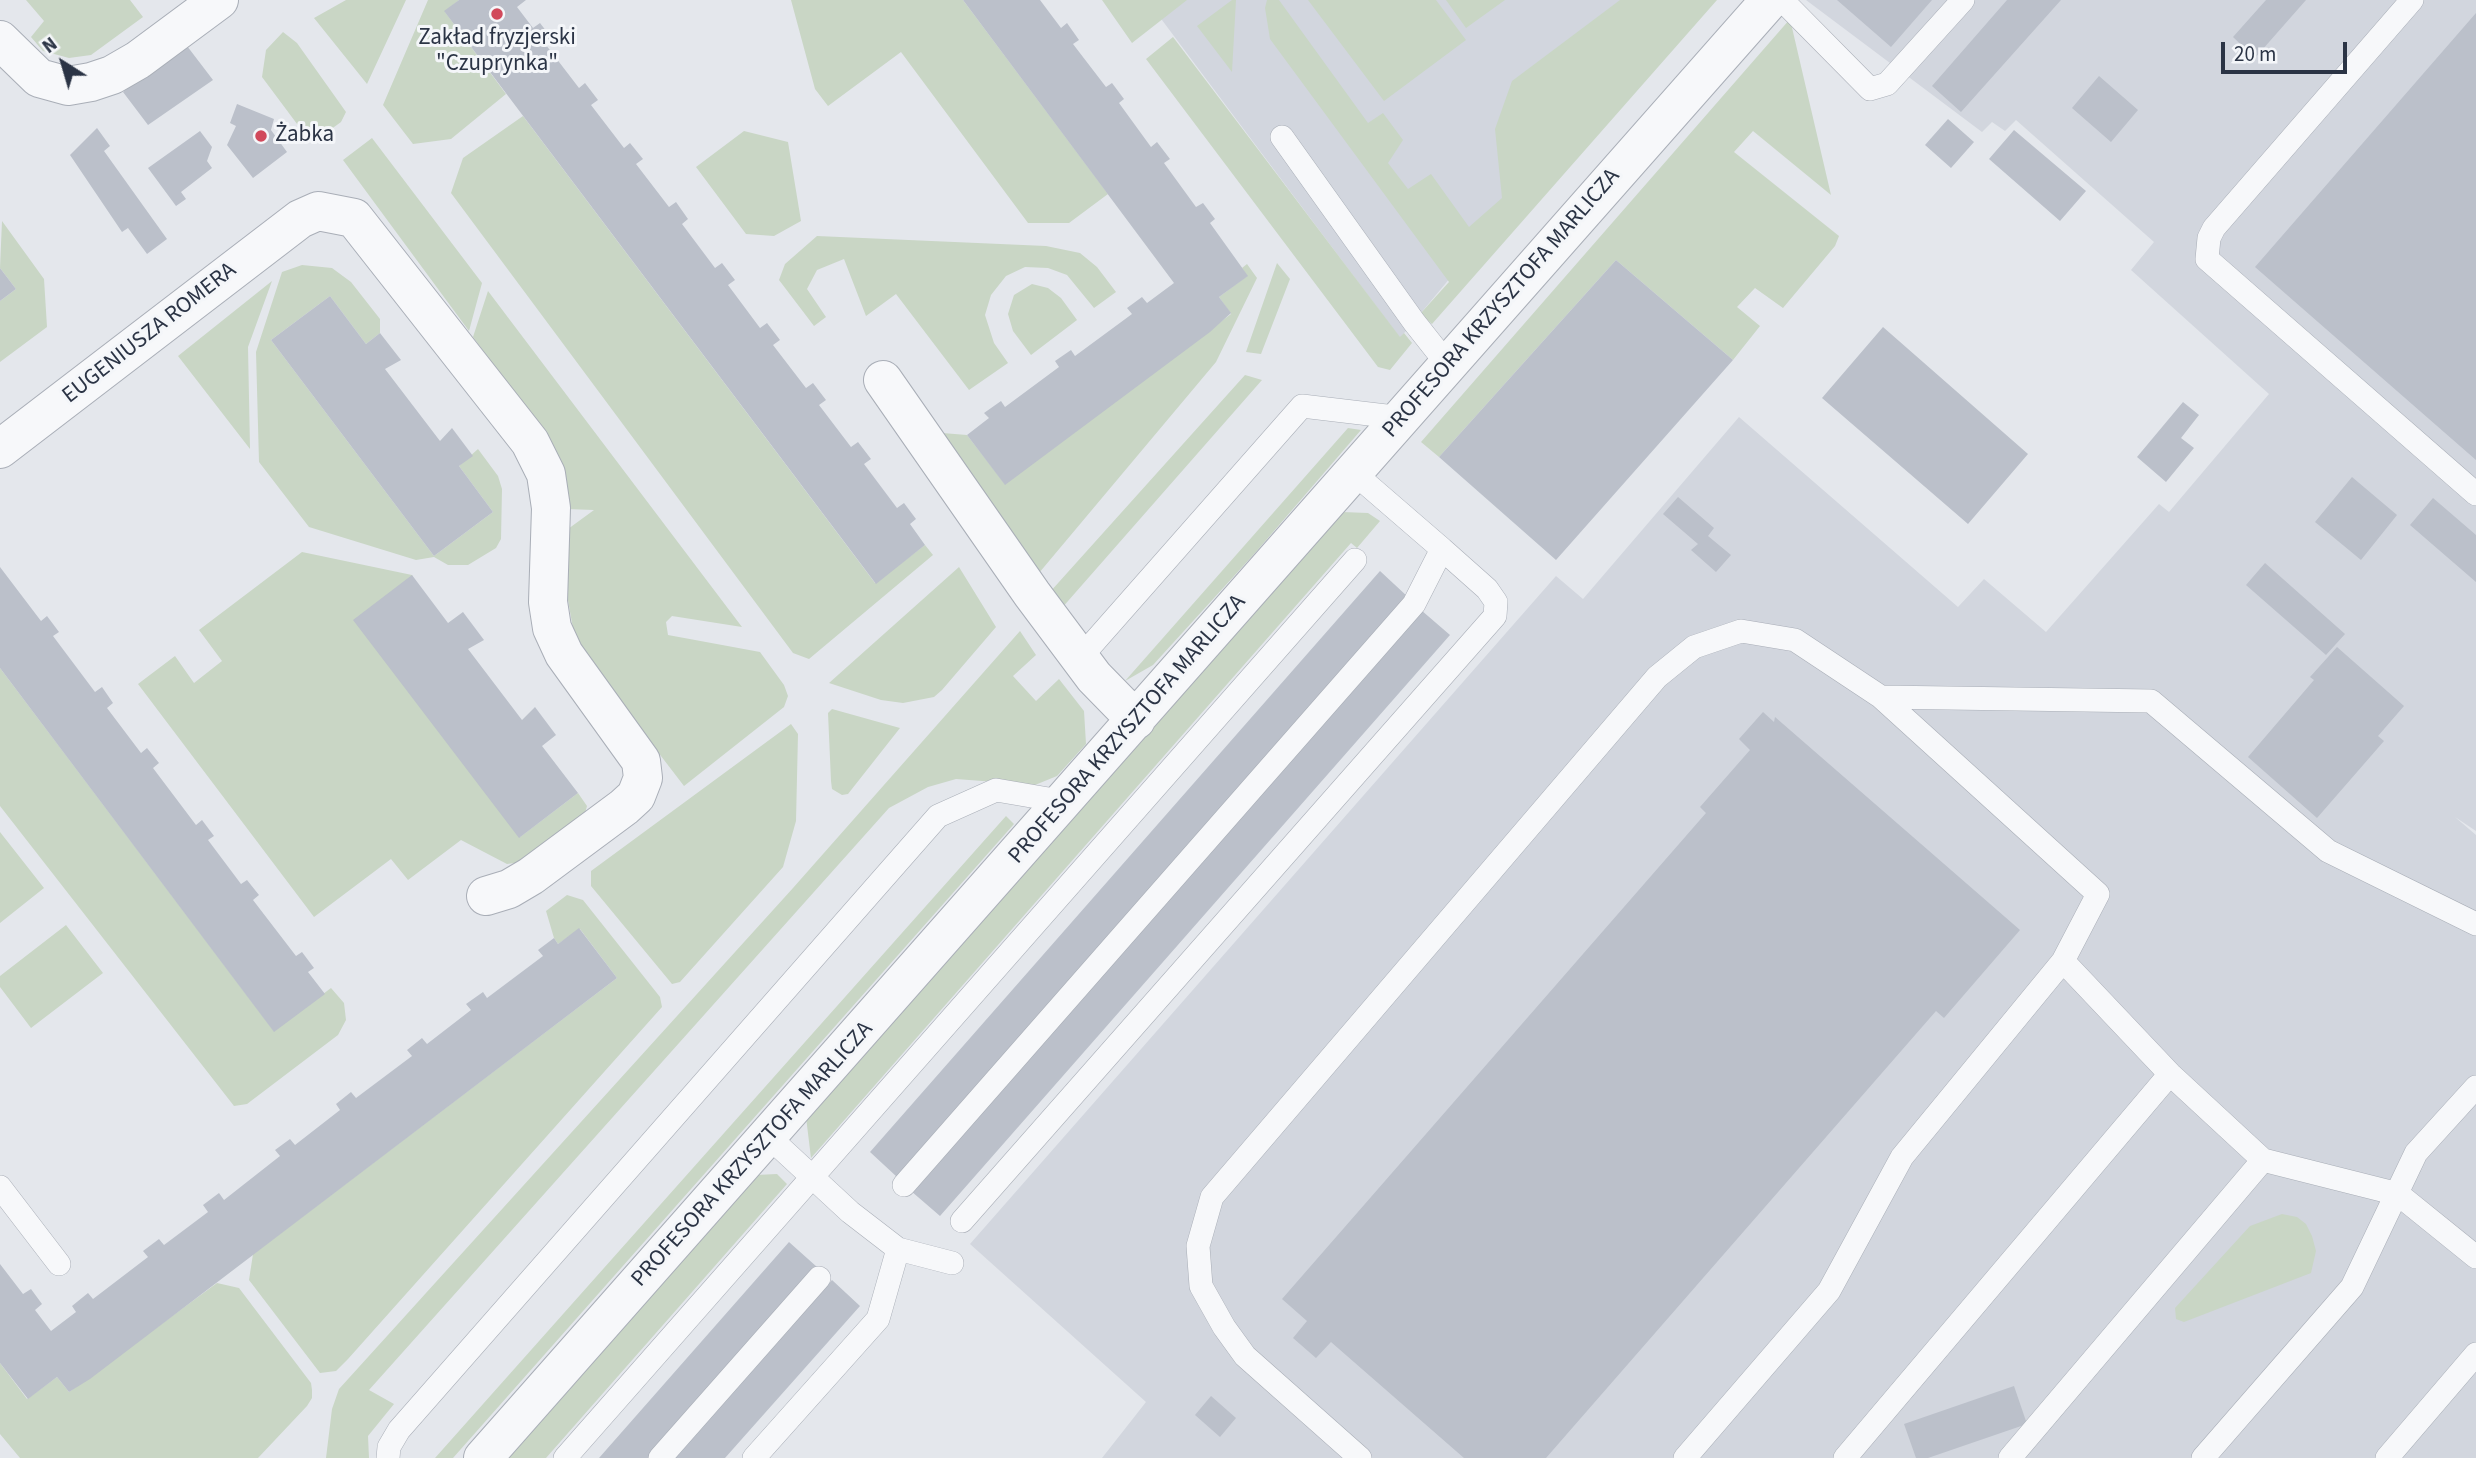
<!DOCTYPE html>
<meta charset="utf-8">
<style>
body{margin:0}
#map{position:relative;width:2476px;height:1458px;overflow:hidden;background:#e4e7ec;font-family:"Source Sans 3",sans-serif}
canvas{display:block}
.north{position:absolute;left:28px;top:28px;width:70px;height:70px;-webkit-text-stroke:5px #f4f6f9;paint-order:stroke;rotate:323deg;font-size:19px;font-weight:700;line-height:28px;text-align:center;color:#2b3445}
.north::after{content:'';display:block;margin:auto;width:24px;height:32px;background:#2b3445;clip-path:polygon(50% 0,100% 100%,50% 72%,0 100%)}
.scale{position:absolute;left:2221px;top:42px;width:126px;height:32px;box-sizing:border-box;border:4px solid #2b3445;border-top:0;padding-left:9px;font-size:21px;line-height:24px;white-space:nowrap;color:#2b3445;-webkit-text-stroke:5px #f4f6f9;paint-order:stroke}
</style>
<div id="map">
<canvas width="2476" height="1458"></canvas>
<div class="north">N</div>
<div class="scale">20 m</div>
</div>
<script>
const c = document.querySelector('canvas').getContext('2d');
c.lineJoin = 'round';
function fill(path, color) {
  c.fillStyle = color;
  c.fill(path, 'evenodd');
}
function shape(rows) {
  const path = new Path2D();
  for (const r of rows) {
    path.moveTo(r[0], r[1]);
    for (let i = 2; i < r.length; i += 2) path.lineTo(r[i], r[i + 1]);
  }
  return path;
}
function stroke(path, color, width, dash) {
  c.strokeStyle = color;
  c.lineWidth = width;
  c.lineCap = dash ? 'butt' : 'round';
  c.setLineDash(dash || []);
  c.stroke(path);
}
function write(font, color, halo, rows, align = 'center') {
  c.font = font + ' "Source Sans 3",sans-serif';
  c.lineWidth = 6;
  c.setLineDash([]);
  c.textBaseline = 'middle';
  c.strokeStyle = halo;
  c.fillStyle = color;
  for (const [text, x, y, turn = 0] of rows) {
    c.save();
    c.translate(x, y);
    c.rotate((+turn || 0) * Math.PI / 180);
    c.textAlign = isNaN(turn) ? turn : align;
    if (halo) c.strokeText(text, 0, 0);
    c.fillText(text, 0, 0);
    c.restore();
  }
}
fill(shape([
 [1147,0,1682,0,1400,338],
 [1806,0,2476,0,2476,831,2455,817,2476,835,2476,1458,1102,1458,1146,1402,970,1244,1556,576,1583,599,1739,417,1958,607,1984,579,2046,632,2159,504,2169,512,2269,394,2131,270,2154,242,2016,120,2005,131,1992,122,1982,132]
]), '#d2d6de');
fill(shape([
 [26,0,130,0,143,17,91,55,69,58,43,51,31,37,44,21],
 [346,0,406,0,367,84,314,18],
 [428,0,459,0,445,12,506,94,451,139,413,144,383,105],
 [791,0,963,0,1108,194,1069,223,1028,223,901,52,828,106,815,89],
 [1102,0,1187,0,1132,43],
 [1232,0,1236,0,1232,72,1197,26],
 [1267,0,1279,0,1368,123,1383,113,1403,140,1388,163,1408,189,1431,174,1469,227,1502,198,1495,129,1512,81,1620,0,1717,0,1432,324,1420,314,1449,282,1270,39,1265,8],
 [1308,0,1436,0,1466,40,1384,101],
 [1446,0,1505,0,1466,28],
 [1790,19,1831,195,1753,131,1734,152,1839,236,1835,246,1783,308,1755,288,1737,307,1760,326,1733,360,1616,260,1439,457,1421,442],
 [283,32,297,43,346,112,341,122,319,138,306,136,262,77,266,50],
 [1173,37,1400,337,1404,333,1412,343,1390,370,1378,367,1146,59],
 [523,116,875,583,925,545,933,555,809,659,793,653,451,193,463,158],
 [744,131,788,142,801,221,774,236,746,234,696,167],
 [372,138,482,283,469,331,343,160],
 [2,221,44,279,47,327,0,362,0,301,16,289,0,268],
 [817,236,1046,246,1080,253,1097,267,1116,292,1094,308,1067,275,1048,268,1025,267,1006,276,991,295,985,315,994,343,1008,363,969,390,896,294,866,316,844,259,817,270,807,289,826,317,814,326,779,280,785,264],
 [1277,263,1290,279,1261,354,1246,352],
 [1247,264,1257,278,1216,362,1039,573,930,432,967,435,1005,484,1231,314,1219,297,1247,276,1242,268],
 [302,265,332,268,351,282,380,319,380,333,366,344,330,296,271,340,434,556,493,512,459,466,478,449,498,476,502,489,501,539,496,548,468,565,448,565,434,557,416,560,309,527,259,462,256,352,282,272],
 [272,281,248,347,250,449,178,356],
 [1032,284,1048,288,1061,298,1077,320,1031,355,1013,331,1008,314,1014,295],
 [488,291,742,627,672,616,666,622,668,635,760,652,784,685,788,696,784,707,684,786,608,687,574,634,566,589,568,529,594,510,566,509,545,435,473,337],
 [1245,375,1262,380,1061,609,1050,592],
 [1348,428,1361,430,1255,553,1153,665,1125,681],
 [1342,512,1368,513,1380,521,1357,548,1351,543,811,1158,806,1117],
 [302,552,412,575,520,837,578,793,587,806,584,817,530,861,507,864,461,840,408,880,391,859,314,917,138,684,175,656,194,683,222,661,199,630],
 [959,567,996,627,942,690,934,697,903,703,881,700,829,683],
 [1020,631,1036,655,1013,676,1036,701,1059,679,1084,711,1086,744,1057,776,1035,785,956,779,928,787,889,808,369,1390,394,1404,368,1436,369,1458,326,1458,332,1409,339,1389,793,888],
 [0,668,274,1031,331,988,344,1003,346,1020,338,1035,247,1104,234,1106,0,806],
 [832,709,900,728,848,794,842,795,832,789,831,781,828,713],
 [791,724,798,734,796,821,783,867,680,982,672,984,591,886,591,871],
 [1006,816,1014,824,453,1458,435,1458],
 [0,832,44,888,0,923],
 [567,895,583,900,660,997,662,1007,348,1359,336,1371,320,1373,249,1280,253,1254,617,978,580,929,558,944,554,938,546,911],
 [66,925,103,973,31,1028,0,987,0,976],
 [777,1174,787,1184,546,1458,506,1458,756,1175],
 [2282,1214,2297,1217,2306,1224,2312,1236,2316,1251,2311,1273,2184,1322,2176,1319,2175,1308,2250,1226],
 [217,1283,239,1288,311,1383,312,1390,312,1398,307,1406,258,1458,20,1458,0,1434,0,1363,27,1399,57,1377,69,1392]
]), '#c9d6c5');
fill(shape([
 [459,0,526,0,517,7,533,28,540,23,553,40,546,45,579,88,585,83,598,100,591,105,624,148,630,143,643,159,636,164,669,207,676,202,688,219,682,224,715,268,722,263,735,280,728,285,760,328,767,323,780,340,773,345,806,388,813,383,826,400,819,405,851,447,858,442,871,459,864,464,897,508,904,503,916,519,910,524,925,545,876,584,444,11],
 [963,0,1040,0,1061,28,1067,23,1079,40,1073,44,1106,87,1112,83,1124,99,1119,103,1151,147,1157,142,1170,159,1164,163,1196,207,1203,203,1215,219,1210,223,1248,276,1219,297,1231,313,1210,332,1005,485,967,435,989,418,984,413,1001,401,1005,407,1059,367,1055,361,1071,350,1075,356,1132,314,1127,308,1142,297,1147,303,1174,283],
 [1837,0,1932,0,1891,47],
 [2007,0,2061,0,1961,112,1932,86],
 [2266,0,2306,0,2255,58,2233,37],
 [2476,13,2476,460,2255,267],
 [184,42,213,80,148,125,123,92],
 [2099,76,2138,110,2111,142,2072,108],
 [237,104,274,119,271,130,287,152,253,178,227,145,236,126,230,123],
 [1948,119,1974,142,1951,168,1925,145],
 [97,128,110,146,104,151,167,239,147,254,128,228,122,232,70,155],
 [2014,130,2086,191,2060,221,1989,159],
 [200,131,212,147,207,161,212,168,181,192,186,199,176,206,148,168],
 [1616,260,1733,360,1556,560,1439,457],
 [0,268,16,289,0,301],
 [330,296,366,344,380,333,401,360,385,369,440,441,452,428,473,456,459,466,493,512,434,556,271,340],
 [1883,327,2028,454,1968,524,1822,398],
 [2183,402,2199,415,2181,438,2194,448,2166,482,2137,457],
 [2352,477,2397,515,2361,560,2315,522],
 [1678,497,1714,528,1708,536,1731,555,1716,572,1691,550,1698,544,1663,514],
 [2433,498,2476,535,2476,582,2410,525],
 [2265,563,2345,634,2326,655,2246,585],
 [0,567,41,621,47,616,59,632,53,636,95,692,102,687,113,703,107,708,141,753,147,748,159,763,153,768,196,825,202,820,214,836,208,840,241,884,247,880,259,895,253,900,296,956,302,952,314,968,308,972,325,994,274,1032,0,668],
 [1380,571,1408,597,897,1177,870,1152],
 [412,575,448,623,463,612,484,640,468,649,522,720,535,707,556,735,542,746,578,793,519,838,353,620],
 [1421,610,1450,635,940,1216,911,1191],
 [2337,647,2404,706,2378,736,2384,741,2317,818,2248,757,2314,680,2310,677],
 [1763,712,1774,722,1775,717,2020,930,1944,1018,1936,1011,1546,1458,1464,1458,1331,1342,1316,1358,1293,1338,1307,1321,1282,1299,1706,813,1700,807,1750,750,1739,739],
 [579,928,617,978,90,1379,69,1392,57,1377,28,1399,0,1363,0,1264,23,1294,31,1289,42,1304,35,1310,51,1331,76,1312,72,1306,88,1293,93,1299,148,1257,143,1251,159,1239,164,1245,208,1212,203,1205,219,1193,224,1200,280,1156,275,1150,290,1139,295,1145,340,1110,336,1104,351,1092,356,1098,412,1056,407,1050,422,1038,427,1044,471,1010,466,1004,483,992,487,998,543,956,538,950,554,938,558,944],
 [789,1242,817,1267,649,1458,599,1458],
 [832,1280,860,1306,725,1458,675,1458],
 [2014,1386,2027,1424,1928,1458,1916,1458,1904,1424],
 [1211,1396,1236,1418,1220,1437,1195,1415]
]), '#bbc0ca');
const service = shape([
 [1782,0,1870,89,1887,84,1963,0],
 [2412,0,2214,228,2209,238,2207,259,2476,494],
 [1282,137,1414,322,1448,365],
 [1080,658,1302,406,1403,418],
 [1881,697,2098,894,2063,961,2170,1074,2263,1160,2398,1194,2476,1257],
 [769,1137,850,1212,898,1249,952,1263],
 [904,1185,1414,604,1442,549,1354,473],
 [0,1187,59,1264],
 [962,1221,1495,616,1496,602,1487,589,1442,549],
 [388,1458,389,1447,399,1430,938,816,996,790,1066,802],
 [565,1458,1355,560],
 [660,1458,819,1278],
 [754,1458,878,1319,898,1249],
 [1360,1458,1245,1356,1224,1327,1201,1286,1198,1246,1212,1197,1657,677,1694,647,1741,631,1795,640,1881,697,2151,701,2328,851,2476,924],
 [1685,1458,1829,1291,1902,1157,2063,961],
 [1845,1458,2170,1074],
 [2010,1458,2263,1160],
 [2203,1458,2352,1287,2416,1153,2476,1087],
 [2387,1458,2476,1354]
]);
const minor = shape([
 [0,40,39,78,68,86,91,82,112,75,138,60,219,0],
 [883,380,1032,594,1094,677,1136,720],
 [0,449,300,219,318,211,354,218,530,442,546,474,551,508,548,602,552,628,564,654,641,761,643,778,636,796,624,807,531,876,509,889,486,896],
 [483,1458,1770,0]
]);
stroke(service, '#a9aeb7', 24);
stroke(minor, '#a9aeb7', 40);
stroke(service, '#f7f8fa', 23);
stroke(minor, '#f7f8fa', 38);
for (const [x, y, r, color] of [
 [497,14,7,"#d1495b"],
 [261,136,7,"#d1495b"]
]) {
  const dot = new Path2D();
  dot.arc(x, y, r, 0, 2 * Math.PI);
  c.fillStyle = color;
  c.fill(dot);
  stroke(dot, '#f4f6f9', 2.5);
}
write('23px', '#2b3445', '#f4f6f9', [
 ["Zakład fryzjerski",497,39],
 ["\"Czuprynka\"",497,65],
 ["Żabka",275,136,"left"]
]);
write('23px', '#2b3445', '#f4f6f9', [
 ["PROFESORA KRZYSZTOFA MARLICZA",1502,304,-49],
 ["EUGENIUSZA ROMERA",150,334,-38],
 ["PROFESORA KRZYSZTOFA MARLICZA",1128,730,-49],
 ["PROFESORA KRZYSZTOFA MARLICZA",753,1155,-48]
]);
</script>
